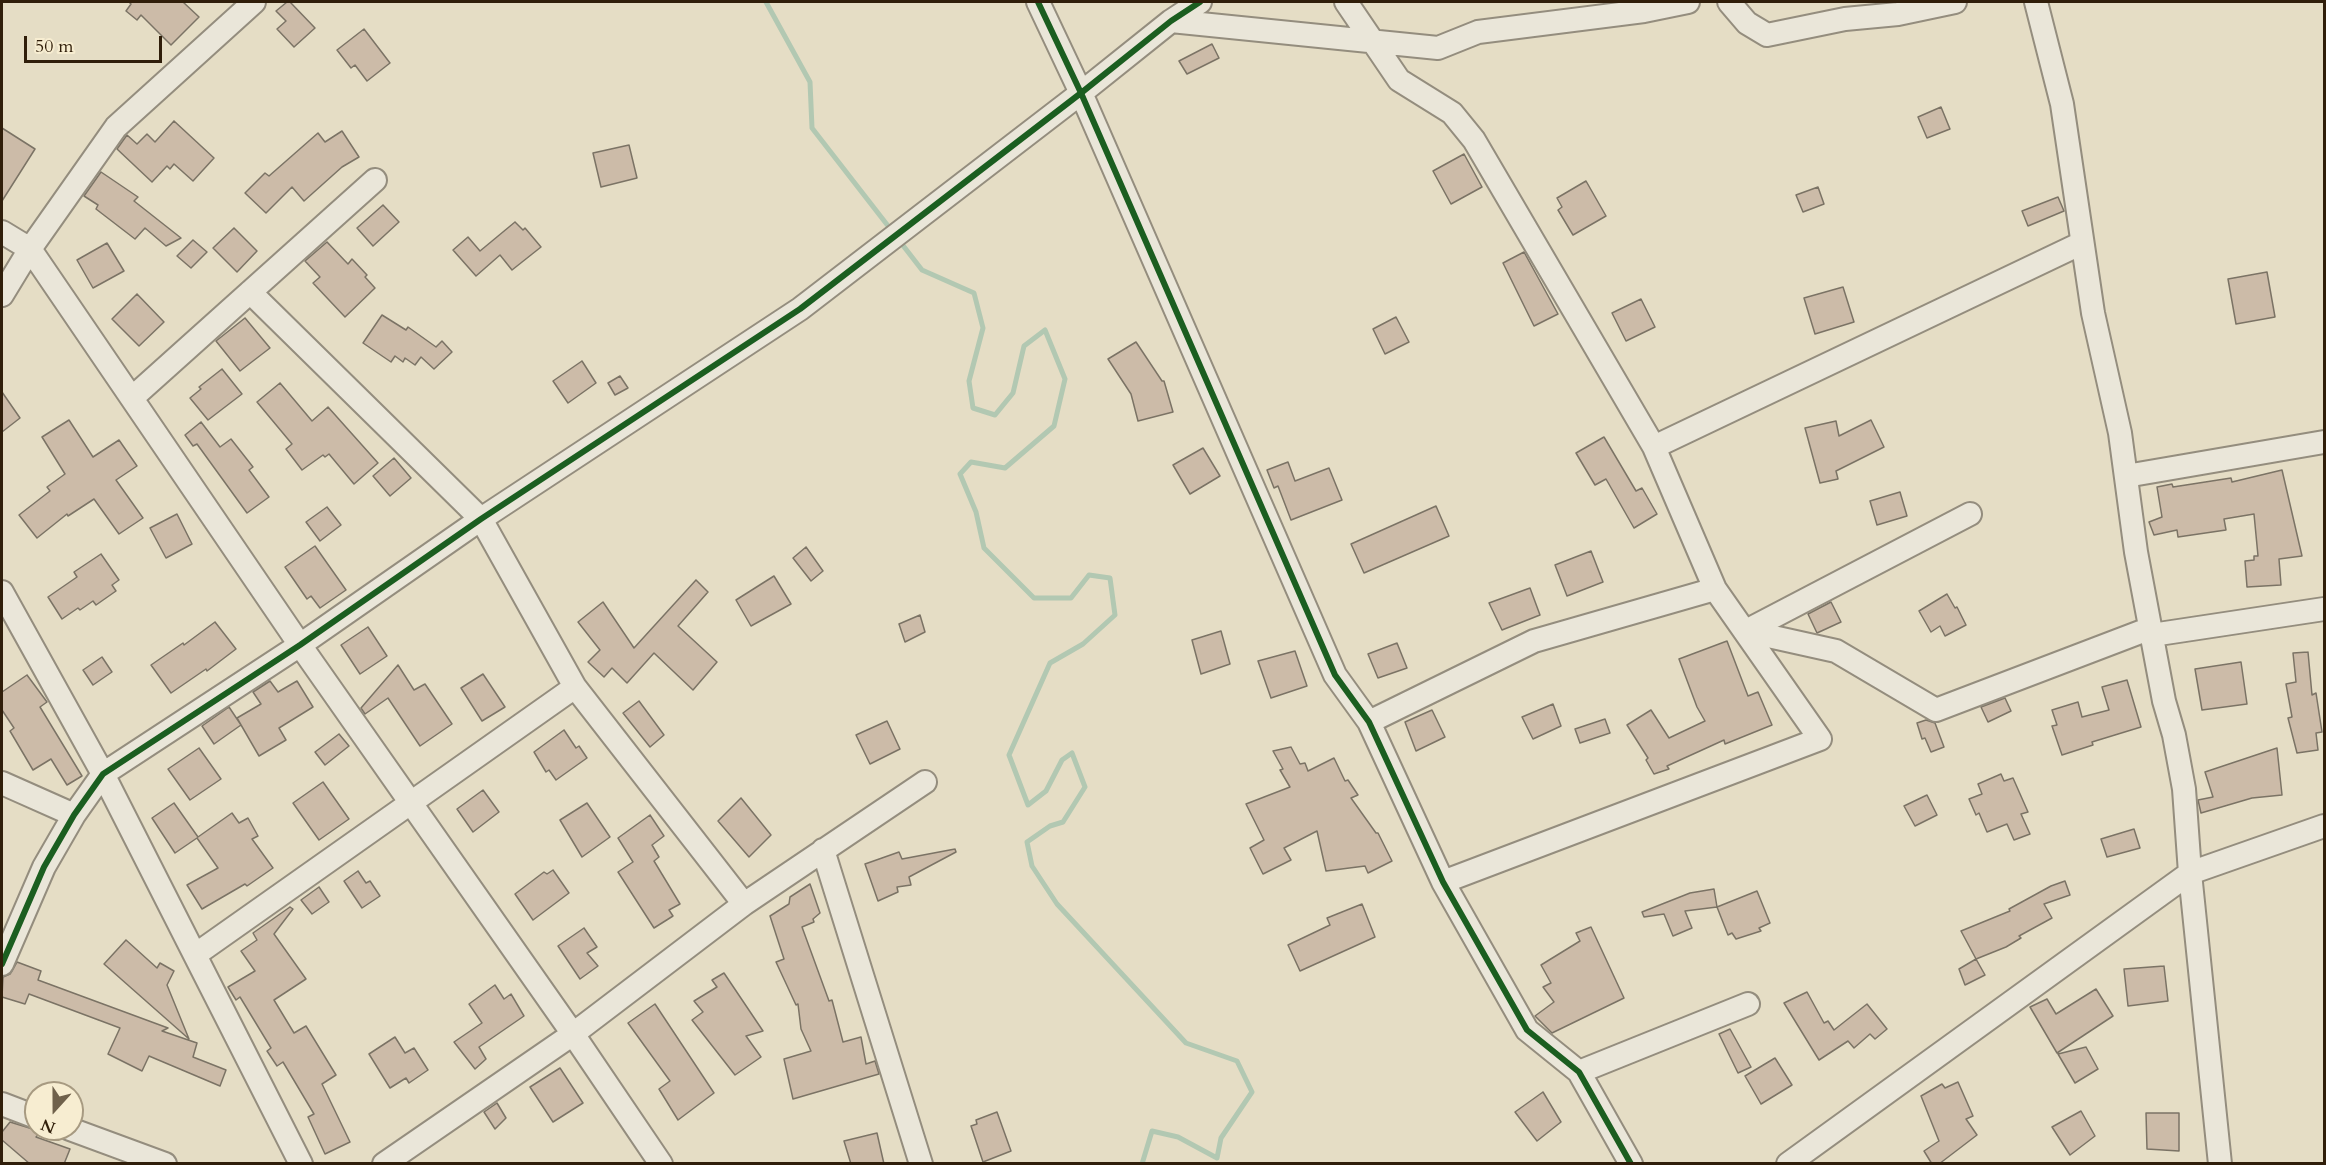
<!DOCTYPE html>
<style>
body{margin:0}
#map{position:relative;width:2326px;height:1165px;overflow:hidden;background:#e5ddc5;font-family:Cardo,serif}
canvas{display:block}
.frame{position:absolute;inset:0;border:3px solid #301e0a;pointer-events:none}
.north{position:absolute;left:24px;top:1081px;width:60px;height:60px;box-sizing:border-box;background:#f7edd1;border:2px solid #a79a81;border-radius:50%;rotate:201deg;font-size:16px;font-weight:700;line-height:24px;text-align:center;color:#301e0a}
.north::after{content:'';display:block;margin:auto;width:21px;height:27px;background:#6f614b;clip-path:polygon(50% 0,100% 100%,50% 72%,0 100%)}
.scale{position:absolute;left:24px;top:36px;width:138px;height:27px;box-sizing:border-box;border:3px solid #301e0a;border-top:0;padding-left:8px;font-size:18px;line-height:21px;white-space:nowrap;color:#301e0a;-webkit-text-stroke:4px #f7edd1;paint-order:stroke}
</style>
<div id="map">
<canvas width="2326" height="1165"></canvas>
<div class="frame"></div>
<div class="north">N</div>
<div class="scale">50 m</div>
</div>
<script>
const c = document.querySelector('canvas').getContext('2d');
c.lineJoin = 'round';
function shape(rows) {
  const path = new Path2D();
  for (const r of rows) {
    path.moveTo(r[0], r[1]);
    for (let i = 2; i < r.length; i += 2) path.lineTo(r[i], r[i + 1]);
  }
  return path;
}
function stroke(path, color, width, dash) {
  c.strokeStyle = color;
  c.lineWidth = width;
  c.lineCap = dash ? 'butt' : 'round';
  c.setLineDash(dash || []);
  c.stroke(path);
}
function fill(path, color) {
  c.fillStyle = color;
  c.fill(path, 'evenodd');
}
stroke(shape([
 [766,2,810,82,812,128,892,231],
 [898,239,922,270,974,293,983,328,969,381,973,408,995,415,1013,393,1024,346,1045,330,1065,379,1054,426,1005,468,971,462,960,474,976,512,984,548,1034,598,1071,598,1089,575,1110,578,1115,615,1083,644,1050,663,1009,755,1028,805,1046,791,1062,760,1072,753,1085,787,1063,822,1050,826,1027,842,1032,866,1057,904,1186,1043,1237,1061,1252,1092,1221,1138,1217,1158,1178,1137,1152,1131,1142,1164]
]), '#b2c8b2', 5);
const building = shape([
 [129,2,183,2,199,17,171,45,141,15,137,20,126,11,131,4,129,2],
 [287,2,290,2,315,28,294,47,277,29,286,21,276,11,287,2],
 [364,29,390,63,367,81,355,65,351,68,337,50,364,29],
 [1212,44,1219,58,1187,74,1179,61,1212,44],
 [1941,107,1950,129,1927,138,1918,117,1941,107],
 [174,121,214,158,193,181,174,164,170,169,167,166,152,182,117,149,127,135,137,144,147,134,155,142,174,121],
 [2,128,35,149,2,201,2,128],
 [342,131,359,157,342,167,304,201,292,187,266,213,245,193,265,173,269,176,318,133,325,142,342,131],
 [629,145,637,178,601,187,593,153,629,145],
 [1464,154,1482,187,1451,204,1433,171,1464,154],
 [101,172,138,197,134,201,181,238,166,246,145,228,135,239,96,209,98,205,84,196,101,172],
 [1586,181,1606,216,1573,235,1558,210,1562,207,1557,198,1586,181],
 [1818,187,1824,204,1803,212,1796,195,1818,187],
 [2058,197,2064,211,2028,226,2022,211,2058,197],
 [383,205,399,222,373,246,357,228,383,205],
 [515,222,523,230,525,228,541,247,512,270,500,255,476,276,453,250,468,237,480,251,515,222],
 [234,228,257,251,237,272,213,248,234,228],
 [193,240,207,252,191,268,177,256,193,240],
 [327,242,348,264,352,259,367,275,365,277,375,288,345,317,313,283,320,277,305,261,327,242],
 [107,243,124,271,93,288,77,260,107,243],
 [1524,252,1558,314,1534,326,1503,263,1524,252],
 [2267,272,2275,317,2236,324,2228,279,2267,272],
 [1843,287,1854,322,1815,334,1804,298,1843,287],
 [137,294,164,322,139,346,112,319,137,294],
 [1641,299,1655,327,1626,341,1612,313,1641,299],
 [382,315,406,330,408,327,436,347,442,341,452,352,434,369,421,357,415,365,405,358,403,362,395,356,391,362,363,343,382,315],
 [1396,317,1409,342,1385,354,1373,329,1396,317],
 [245,318,270,348,240,371,216,341,245,318],
 [1136,342,1162,381,1164,381,1173,412,1138,421,1131,394,1108,359,1136,342],
 [582,361,596,383,568,403,553,381,582,361],
 [222,369,242,394,208,420,190,398,201,389,199,387,222,369],
 [620,376,628,388,615,395,608,383,620,376],
 [280,383,312,421,328,407,378,463,354,484,329,454,325,457,323,455,302,470,286,449,292,444,257,402,280,383],
 [2,392,20,418,2,432,2,392],
 [69,420,93,457,119,440,137,466,116,480,143,518,119,534,94,499,68,516,67,514,37,538,19,515,50,491,47,487,65,474,42,437,69,420],
 [1871,420,1884,447,1836,471,1838,479,1820,483,1805,428,1836,421,1839,436,1871,420],
 [201,422,220,447,231,439,253,467,249,470,269,497,247,513,197,444,193,446,185,435,201,422],
 [1604,437,1636,491,1642,488,1657,514,1634,528,1606,479,1595,485,1576,453,1604,437],
 [1203,448,1220,476,1190,494,1173,465,1203,448],
 [394,458,411,478,390,496,373,476,394,458],
 [1288,462,1295,481,1329,468,1342,500,1291,520,1278,486,1274,488,1267,470,1288,462],
 [2282,470,2302,556,2279,559,2281,585,2247,587,2245,561,2254,560,2254,556,2258,556,2254,514,2224,519,2226,530,2178,537,2177,530,2154,535,2149,522,2162,517,2157,487,2172,484,2173,487,2231,478,2232,482,2282,470],
 [1900,492,1907,516,1877,525,1870,501,1900,492],
 [1436,506,1449,536,1364,573,1351,544,1436,506],
 [327,507,341,525,320,541,306,522,327,507],
 [177,514,192,544,166,558,150,528,177,514],
 [315,546,346,590,320,608,311,596,307,599,285,567,315,546],
 [806,547,823,571,811,581,793,558,806,547],
 [1591,551,1603,582,1567,596,1555,565,1591,551],
 [101,554,119,580,112,585,116,591,96,605,93,601,80,610,78,608,62,619,48,597,77,577,74,572,101,554],
 [774,576,791,604,751,626,736,600,774,576],
 [696,580,708,592,678,626,717,662,693,690,654,653,627,683,612,668,604,677,588,662,600,650,578,622,603,602,634,648,696,580],
 [1530,588,1540,615,1502,630,1489,603,1530,588],
 [1947,594,1955,608,1957,607,1966,625,1945,636,1940,626,1931,632,1919,611,1947,594],
 [1831,602,1841,622,1817,633,1808,614,1831,602],
 [920,615,925,632,905,642,899,624,920,615],
 [215,622,236,649,207,671,206,669,171,693,151,665,183,643,184,645,215,622],
 [368,627,387,656,360,674,341,645,368,627],
 [1221,631,1230,664,1201,674,1192,640,1221,631],
 [1727,641,1748,696,1758,692,1772,725,1725,744,1724,740,1667,766,1669,769,1654,774,1646,760,1648,758,1627,725,1651,710,1669,738,1705,721,1697,707,1679,659,1727,641],
 [1397,643,1407,668,1378,678,1368,654,1397,643],
 [1295,651,1307,686,1271,698,1258,661,1295,651],
 [2308,652,2312,695,2316,693,2322,732,2316,733,2318,750,2297,753,2288,718,2292,717,2286,684,2296,682,2293,653,2308,652],
 [102,657,112,672,93,685,83,670,102,657],
 [2241,662,2247,704,2202,710,2195,669,2241,662],
 [398,665,414,690,425,684,452,724,420,746,388,698,365,714,361,708,398,665],
 [483,674,505,707,482,721,461,688,483,674],
 [27,675,47,702,40,707,82,776,67,785,51,759,33,770,10,731,14,728,2,710,2,692,27,675],
 [2127,680,2141,727,2092,742,2093,745,2062,755,2052,726,2057,725,2052,710,2078,702,2082,717,2109,710,2102,687,2127,680],
 [270,681,278,692,297,681,313,707,279,728,286,740,259,756,237,718,261,704,253,692,270,681],
 [2005,698,2011,711,1988,722,1981,707,2005,698],
 [639,701,664,735,650,747,623,713,639,701],
 [1553,704,1561,726,1533,739,1522,717,1553,704],
 [229,707,241,725,214,744,202,726,229,707],
 [1432,710,1445,737,1416,751,1405,722,1432,710],
 [1605,719,1610,733,1580,743,1575,729,1605,719],
 [1926,720,1935,723,1944,747,1931,752,1925,738,1922,739,1917,723,1926,720],
 [887,721,900,749,870,764,856,735,887,721],
 [564,730,576,748,579,746,587,758,556,780,549,770,546,772,534,752,564,730],
 [339,734,349,746,325,765,315,752,339,734],
 [1291,747,1300,764,1305,763,1308,771,1334,758,1345,781,1348,780,1358,795,1351,798,1376,833,1378,833,1392,861,1368,873,1365,866,1326,871,1317,831,1284,848,1291,860,1263,874,1250,848,1264,840,1246,804,1290,787,1280,770,1283,769,1273,751,1291,747],
 [199,748,221,779,190,800,168,769,199,748],
 [2277,748,2282,795,2252,798,2201,813,2198,800,2213,797,2205,772,2277,748],
 [2001,774,2004,781,2013,778,2028,812,2021,814,2030,834,2014,840,2007,824,1987,832,1979,813,1976,815,1969,799,1982,794,1978,784,2001,774],
 [323,782,349,819,319,840,293,803,323,782],
 [483,790,499,812,473,832,457,809,483,790],
 [1927,795,1937,815,1915,826,1904,806,1927,795],
 [741,798,771,835,749,857,718,821,741,798],
 [174,803,198,837,232,813,239,823,248,818,258,836,252,839,273,868,247,886,245,884,202,909,187,885,218,868,197,838,175,853,152,818,174,803],
 [587,803,610,837,582,857,560,820,587,803],
 [650,815,664,836,652,845,659,857,654,861,680,904,669,910,673,916,654,928,618,872,633,862,618,838,650,815],
 [2134,829,2140,848,2107,857,2101,839,2134,829],
 [955,849,956,852,909,877,911,885,897,887,898,892,878,901,865,864,899,852,902,859,955,849],
 [553,870,569,893,533,920,515,894,544,872,547,874,553,870],
 [358,871,366,883,370,881,380,896,362,908,344,881,358,871],
 [2065,881,2070,895,2044,904,2052,918,2019,936,2021,938,2006,947,1976,959,1961,931,2010,911,2009,909,2051,886,2065,881],
 [810,884,820,913,813,919,814,922,802,927,829,1001,832,1000,843,1042,861,1037,866,1064,875,1061,879,1074,793,1099,784,1059,811,1051,801,1029,798,1004,796,1005,776,962,784,959,770,916,789,904,790,897,810,884],
 [319,887,329,902,312,914,301,900,319,887],
 [1714,889,1717,907,1757,891,1770,923,1759,928,1761,931,1736,939,1732,933,1728,935,1717,907,1685,911,1692,928,1673,936,1664,914,1644,917,1642,912,1690,893,1714,889],
 [1362,904,1375,937,1300,971,1288,945,1330,925,1327,918,1362,904],
 [290,907,293,909,274,934,306,979,274,1000,294,1033,306,1026,336,1075,322,1084,350,1142,325,1154,308,1117,314,1114,283,1062,277,1066,267,1051,271,1048,240,997,236,1000,228,987,255,971,241,951,257,940,253,933,290,907],
 [1591,927,1624,998,1552,1033,1535,1016,1554,1002,1543,987,1551,983,1541,965,1580,941,1576,933,1591,927],
 [584,928,597,947,587,953,598,966,580,979,558,946,584,928],
 [126,940,157,968,160,963,174,971,167,985,189,1039,104,964,126,940],
 [1976,959,1985,975,1965,985,1959,969,1976,959],
 [17,962,41,971,38,980,168,1028,162,1031,197,1043,193,1057,226,1070,220,1086,149,1056,142,1071,108,1054,120,1028,29,994,25,1004,2,997,3,977,10,974,17,962],
 [2164,966,2168,1001,2128,1006,2124,969,2164,966],
 [724,973,763,1031,746,1036,761,1057,735,1075,692,1020,703,1012,694,1001,717,987,712,980,724,973],
 [495,985,504,999,511,994,524,1016,479,1047,486,1059,475,1069,454,1042,482,1023,469,1004,495,985],
 [2096,989,2113,1016,2057,1053,2030,1007,2047,999,2056,1014,2096,989],
 [1807,992,1824,1023,1828,1021,1834,1030,1867,1004,1887,1029,1875,1039,1870,1034,1854,1048,1848,1041,1819,1060,1784,1003,1807,992],
 [655,1004,714,1093,678,1120,659,1089,670,1081,628,1023,655,1004],
 [1730,1029,1751,1067,1738,1073,1719,1034,1730,1029],
 [395,1037,405,1053,414,1048,428,1070,409,1083,406,1078,390,1088,369,1054,395,1037],
 [2086,1047,2098,1069,2075,1083,2058,1054,2086,1047],
 [1775,1058,1792,1085,1761,1104,1745,1076,1775,1058],
 [560,1068,583,1103,553,1122,530,1087,560,1068],
 [1958,1082,1973,1116,1966,1119,1977,1135,1939,1164,1932,1164,1924,1151,1939,1141,1921,1096,1942,1084,1945,1088,1958,1082],
 [1543,1092,1561,1122,1537,1141,1515,1112,1543,1092],
 [497,1103,506,1118,495,1129,484,1112,497,1103],
 [2081,1111,2095,1136,2070,1155,2052,1127,2081,1111],
 [997,1112,1011,1151,983,1162,971,1126,977,1124,976,1120,997,1112],
 [2146,1113,2179,1113,2179,1151,2147,1149,2146,1113],
 [10,1122,36,1130,40,1133,36,1137,70,1149,64,1164,30,1164,2,1140,2,1132,10,1122],
 [877,1133,884,1164,851,1164,844,1141,877,1133]
]);
fill(building, '#ccbba8');
stroke(building, '#7b7365', 1.5);
const street = shape([
 [1038,2,1081,93,1335,675,1369,722,1443,882,1527,1030,1579,1072,1631,1164],
 [1346,2,1399,80,1452,113,1474,140,1654,447,1715,589,1820,739,1443,882],
 [1729,2,1747,23,1767,35,1845,19,1898,14,1955,2],
 [2036,2,2062,104,2093,313,2120,433,2136,552,2164,701,2174,735,2184,789,2190,873,2220,1164],
 [1171,21,1438,48,1478,32,1644,11,1688,2],
 [2,232,30,249,300,645,573,1034,661,1164],
 [250,292,481,519,575,687,744,904],
 [2,295,30,249,116,127,254,2],
 [132,398,375,180],
 [1654,447,2082,243],
 [2126,476,2324,442],
 [2,592,103,774,301,1164],
 [1746,631,1836,651,1936,710,2151,628],
 [1746,631,1970,514],
 [2152,635,2324,609],
 [1369,722,1534,641,1715,589],
 [2,783,74,815],
 [823,850,921,1164],
 [195,955,575,687],
 [2,964,44,867,74,815,103,774,300,645,481,519,800,309,1081,93,1171,21,1200,2],
 [1579,1072,1748,1004],
 [2,1104,36,1117],
 [70,1129,165,1164],
 [384,1164,573,1034,744,904,925,782],
 [1788,1164,2190,873,2324,826]
]);
stroke(street, '#948d7e', 26);
stroke(street, '#eae6d9', 22);
stroke(shape([
 [1038,2,1081,93,1335,675,1369,722,1443,882,1527,1030,1579,1072,1631,1164],
 [2,964,44,867,74,815,103,774,300,645,481,519,800,309,1081,93,1171,21,1200,2]
]), '#1b5e20', 6);
</script>
